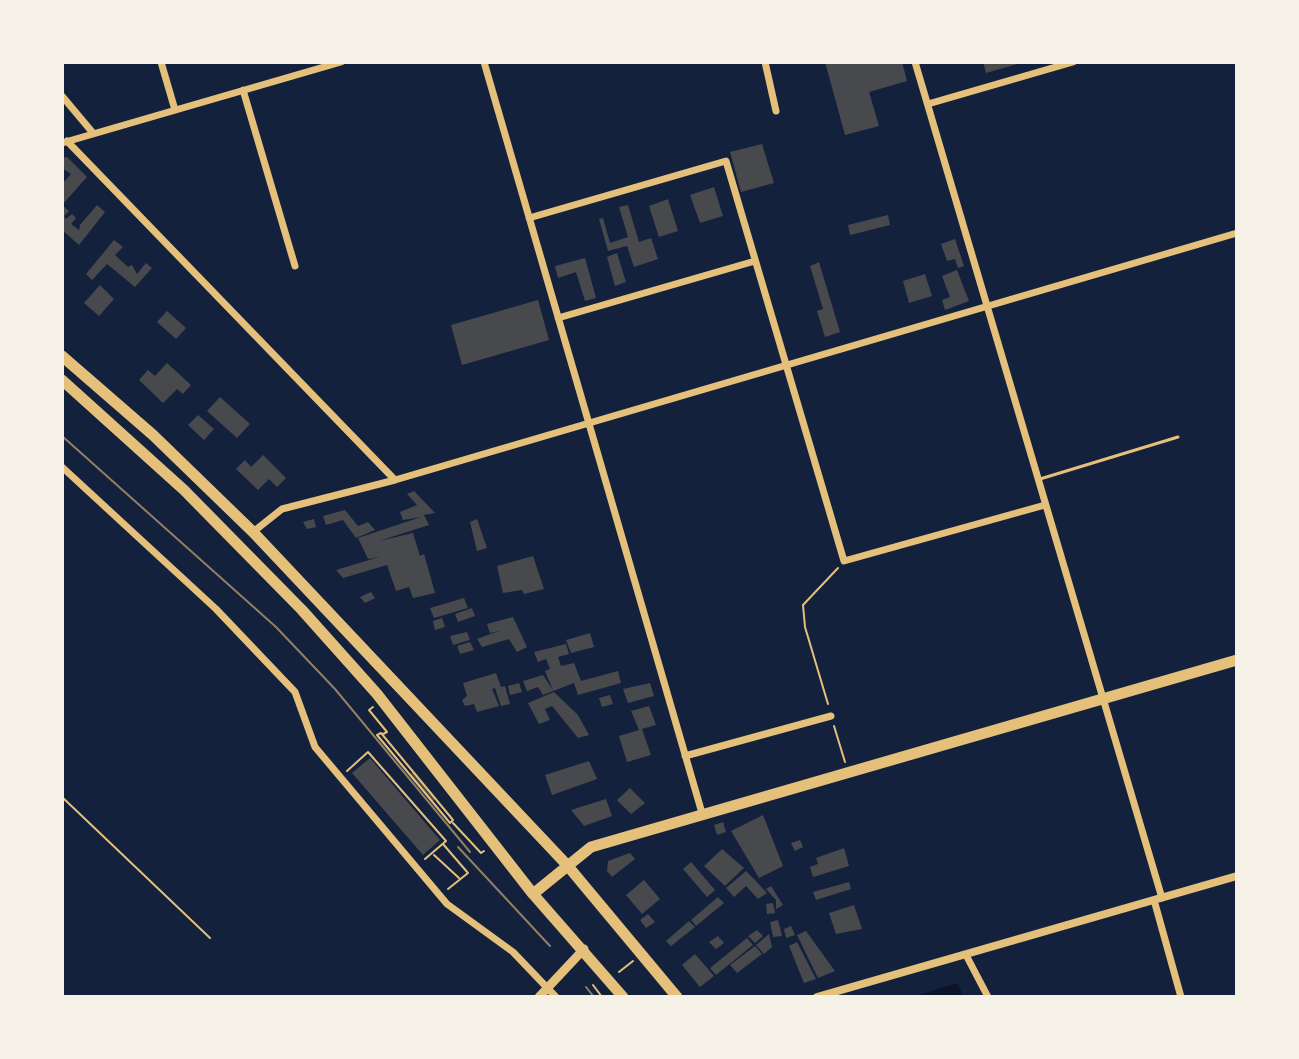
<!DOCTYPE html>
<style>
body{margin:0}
#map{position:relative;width:1299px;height:1059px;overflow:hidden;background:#14213d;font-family:Rubik,sans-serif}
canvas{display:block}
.frame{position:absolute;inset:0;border:64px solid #f6f1e7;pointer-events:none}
</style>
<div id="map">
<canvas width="1299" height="1059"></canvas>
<div class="frame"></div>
</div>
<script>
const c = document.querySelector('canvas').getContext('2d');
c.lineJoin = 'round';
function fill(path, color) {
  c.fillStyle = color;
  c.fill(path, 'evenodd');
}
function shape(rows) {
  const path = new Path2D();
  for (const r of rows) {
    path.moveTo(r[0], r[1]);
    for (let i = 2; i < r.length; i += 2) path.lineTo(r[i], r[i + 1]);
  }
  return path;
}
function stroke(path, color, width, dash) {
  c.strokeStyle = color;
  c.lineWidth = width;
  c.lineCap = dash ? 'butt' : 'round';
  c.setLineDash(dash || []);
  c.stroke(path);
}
fill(shape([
 [957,983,964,997,912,997]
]), '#0b132b');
fill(shape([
 [825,62,902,62,907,81,869,92,879,126,845,135],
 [983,62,1021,62,1021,63,986,73],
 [762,144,774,183,741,192,730,152],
 [67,157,87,177,62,205,69,211,64,216,66,219,72,214,76,218,71,224,79,230,80,225,97,205,105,212,79,245,62,230,62,184,71,174,62,168,62,158],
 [714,187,723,216,700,223,690,195],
 [668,199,678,231,659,237,649,206],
 [628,205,639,242,651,238,658,259,634,267,627,246,608,251,599,219,603,218,610,243,628,237,619,207],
 [888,215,890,225,850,235,848,225],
 [955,239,964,266,958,268,955,259,947,261,941,244],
 [114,240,123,247,115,255,128,267,132,265,137,274,146,263,152,268,135,287,107,264,92,280,86,274],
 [617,253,626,282,615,286,607,257],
 [585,258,596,298,585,301,576,272,558,278,555,266],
 [819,262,840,332,825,337,817,311,823,309,810,266],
 [957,270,969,301,945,310,942,300,950,297,942,276],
 [925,274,932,296,909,303,903,281],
 [100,285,114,299,99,316,84,303],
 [538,300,549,340,462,365,451,325],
 [167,311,186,328,176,339,157,322],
 [167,363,191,385,183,394,177,389,163,403,139,380,148,370,155,376],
 [220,397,250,424,237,438,207,411],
 [198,415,214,429,204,440,188,425],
 [263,455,286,478,277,487,269,479,258,490,236,469,245,460,251,467],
 [414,491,435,513,424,515,429,525,379,541,413,533,420,556,424,554,435,593,413,598,409,587,396,591,387,565,343,578,336,570,379,557,368,559,358,538,421,517,403,520,400,512,417,505,407,494],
 [345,510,358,526,368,522,375,530,356,538,343,520,326,525,323,516],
 [314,519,316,527,307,529,303,522],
 [477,519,487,548,477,551,470,522],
 [533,556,544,589,524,594,522,590,503,593,497,566],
 [371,592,375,598,365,603,360,597],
 [464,598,468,608,434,618,430,608],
 [472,608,475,616,458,622,455,614],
 [513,617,527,647,517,652,509,639,482,647,477,639,499,631,490,633,487,624],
 [442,618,445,627,435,630,433,621],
 [467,632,470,640,453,645,450,636],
 [590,633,594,647,571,653,566,640],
 [470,642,474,650,460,654,457,646],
 [566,644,569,654,558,657,561,666,574,663,581,681,618,671,621,683,578,695,574,683,543,695,538,687,527,691,523,681,543,675,553,690,545,671,550,669,546,659,538,662,534,652],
 [496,673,501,687,505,686,510,704,501,706,495,688,492,689,499,706,477,712,474,704,465,706,462,700,467,696,463,683],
 [519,683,522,692,510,695,508,686],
 [650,683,654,696,628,703,623,689],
 [554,692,578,715,589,735,578,738,552,706,545,709,550,720,539,724,528,703],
 [610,695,613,704,602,707,599,698],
 [649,706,656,725,642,729,651,755,627,762,619,736,639,730,631,711],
 [370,758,440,840,423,855,352,773],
 [589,761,597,779,552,795,545,775],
 [414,771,436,798,432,802,409,775],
 [630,788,645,803,631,814,617,800],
 [606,799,612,816,584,826,571,810],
 [763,815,783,866,759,878,731,831],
 [723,822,726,832,717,835,714,825],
 [800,840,803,847,795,851,791,843],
 [844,848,849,866,813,877,810,867,818,864,816,858],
 [722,849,744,868,725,886,704,866],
 [630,853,635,859,612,877,607,871,608,861],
 [691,862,715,890,707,897,683,869],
 [746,871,754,879,767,893,758,899,746,886,734,897,726,888],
 [644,880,660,899,642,914,626,895],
 [849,882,851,889,816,900,813,892],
 [771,886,783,905,776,909,776,900,766,889],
 [718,897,724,903,696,926,691,920],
 [773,903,775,913,767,914,766,904],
 [854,905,862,929,836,934,829,913],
 [648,914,655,922,646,928,640,920],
 [778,920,782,936,773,937,770,922],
 [689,921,695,927,671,946,666,941],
 [791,926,795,935,786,938,784,929],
 [757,930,763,936,755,943,748,936],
 [806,931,835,971,818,978,797,935],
 [769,934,772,947,764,954,756,945],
 [718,936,724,943,716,949,709,942],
 [747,938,753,945,716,975,710,968],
 [797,942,816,979,804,983,789,946],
 [755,946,762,954,737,973,730,965],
 [695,954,714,976,700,987,682,965]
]), '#48494c');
stroke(shape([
 [828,704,805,627,803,605,838,568],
 [373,707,369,710,387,732,383,734],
 [834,726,845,762],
 [381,733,453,820,450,823,377,735,381,733],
 [347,771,368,752,446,841,425,859],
 [62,797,210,938],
 [453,823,481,853,484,851],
 [443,844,468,873,448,889],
 [434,855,459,878],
 [619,972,633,961],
 [593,985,602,997]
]), '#e5c07b', 2);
stroke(shape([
 [1040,479,1178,437]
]), '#e5c07b', 3);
stroke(shape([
 [161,62,175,110],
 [484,62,702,813],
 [765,62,776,111],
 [915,62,1162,898],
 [243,90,295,266],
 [62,96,93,133],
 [928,104,1073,62],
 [67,141,395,480],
 [62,143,341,62],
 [529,218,726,161,844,561,1045,505],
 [558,318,755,261],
 [62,467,216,609,295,692,315,747,447,904,513,952,556,997],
 [253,532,282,509,395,480,1237,233],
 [685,756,831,716],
 [1154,900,1181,997],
 [966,955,988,997]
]), '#e5c07b', 7);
stroke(shape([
 [817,997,1237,876]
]), '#e5c07b', 8);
stroke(shape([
 [539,997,584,949]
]), '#e5c07b', 9);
stroke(shape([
 [62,356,153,435,253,532,567,865,677,997],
 [62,380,184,490,302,610,377,694,533,894,623,997],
 [533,894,591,847,1237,660]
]), '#e5c07b', 11);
stroke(shape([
 [62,436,276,627,335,689,470,852],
 [458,847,550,946],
 [586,987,594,997]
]), '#918062', 2);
</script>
